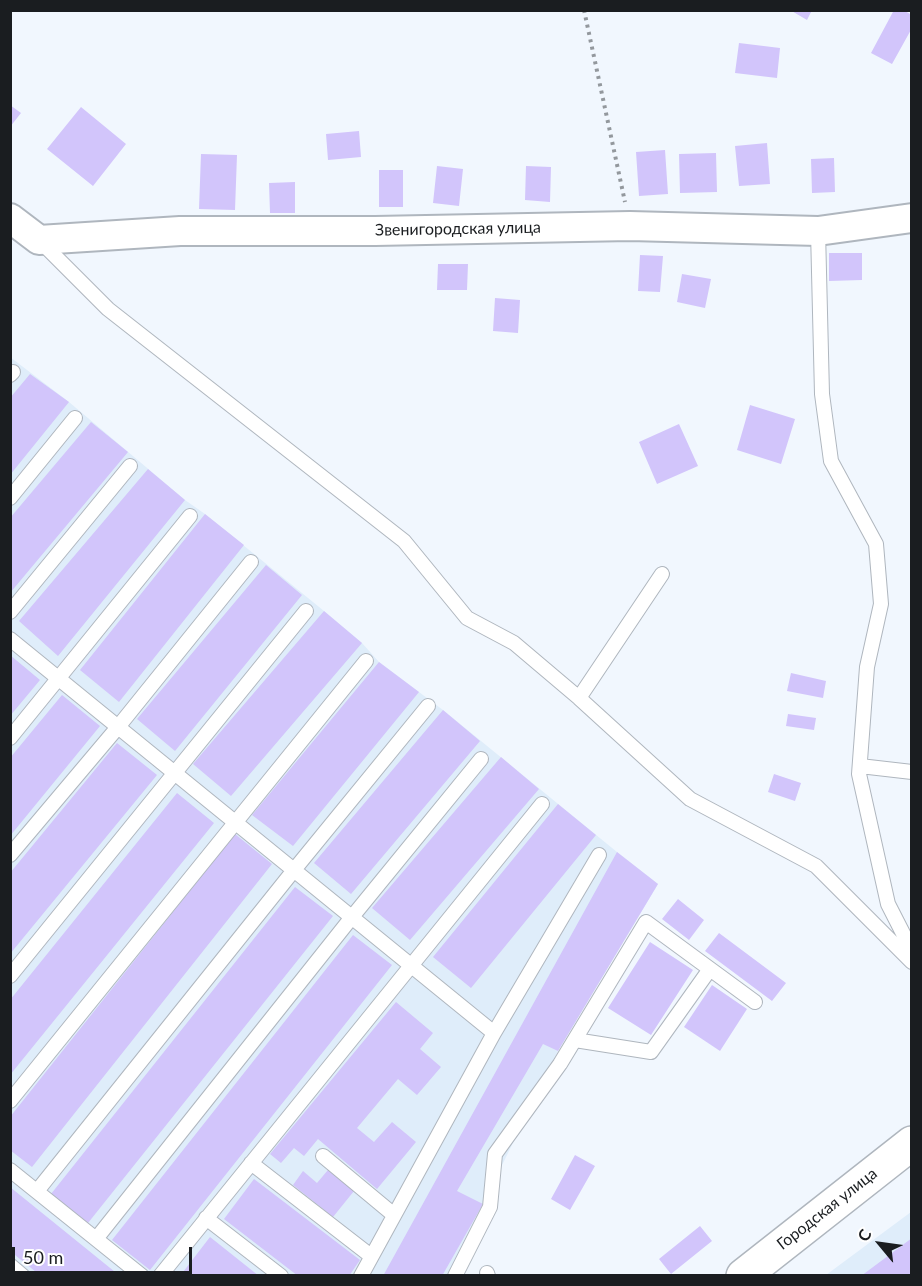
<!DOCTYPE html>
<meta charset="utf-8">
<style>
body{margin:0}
#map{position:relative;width:922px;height:1286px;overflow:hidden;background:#f1f7fe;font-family:Lato,sans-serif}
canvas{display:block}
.frame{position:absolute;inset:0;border:12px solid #1a1d20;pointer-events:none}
.north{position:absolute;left:850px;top:1214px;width:60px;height:60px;-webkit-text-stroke:4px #fff;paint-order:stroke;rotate:299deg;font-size:16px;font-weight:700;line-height:24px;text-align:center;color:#1a1d20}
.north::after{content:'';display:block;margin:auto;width:21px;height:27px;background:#1a1d20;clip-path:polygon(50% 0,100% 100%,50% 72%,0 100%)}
.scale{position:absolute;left:12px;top:1247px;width:180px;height:27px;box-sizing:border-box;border:3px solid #1a1d20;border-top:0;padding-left:8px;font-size:18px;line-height:21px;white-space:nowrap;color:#1a1d20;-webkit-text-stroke:4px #fff;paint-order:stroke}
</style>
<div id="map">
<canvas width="922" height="1286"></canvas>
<div class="frame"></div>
<div class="north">С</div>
<div class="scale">50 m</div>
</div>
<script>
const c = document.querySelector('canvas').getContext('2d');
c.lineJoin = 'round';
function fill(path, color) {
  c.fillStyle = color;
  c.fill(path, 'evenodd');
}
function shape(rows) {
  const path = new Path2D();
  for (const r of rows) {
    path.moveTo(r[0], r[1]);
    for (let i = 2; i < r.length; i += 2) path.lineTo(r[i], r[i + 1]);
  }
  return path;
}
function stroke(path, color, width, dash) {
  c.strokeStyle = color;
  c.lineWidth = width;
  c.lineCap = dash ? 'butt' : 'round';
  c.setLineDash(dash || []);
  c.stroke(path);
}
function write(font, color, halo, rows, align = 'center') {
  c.font = font + ' Lato,sans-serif';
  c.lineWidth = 6;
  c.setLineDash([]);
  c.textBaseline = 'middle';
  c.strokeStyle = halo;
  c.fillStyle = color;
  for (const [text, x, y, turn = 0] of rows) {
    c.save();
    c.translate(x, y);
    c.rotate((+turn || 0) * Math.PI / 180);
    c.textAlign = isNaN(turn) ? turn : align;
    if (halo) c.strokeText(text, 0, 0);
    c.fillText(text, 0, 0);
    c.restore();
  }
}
fill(shape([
 [10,357,69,402,185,500,205,514,324,611,362,643,379,662,443,710,617,852,658,884,558,1051,483,1204,458,1275,11,1275],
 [911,1212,911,1275,826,1275]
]), '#dfedfa');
fill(shape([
 [790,10,812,10,807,20],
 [894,10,903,10,912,15,912,28,892,64,871,53],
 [739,43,780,48,777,78,735,73],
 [10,105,21,113,10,127],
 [81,107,126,144,93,186,47,149],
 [359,131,361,157,328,160,326,134],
 [767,143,770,184,739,186,735,146],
 [665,150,668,194,639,196,636,152],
 [716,153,717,192,680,193,679,154],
 [201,154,237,155,235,210,199,209],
 [834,158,835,192,812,193,811,159],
 [437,166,463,169,459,206,433,203],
 [526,166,551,167,550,202,525,200],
 [379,170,403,170,403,207,379,207],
 [295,182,295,213,270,213,269,183],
 [829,253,862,253,862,280,829,281],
 [640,255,663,256,660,292,638,291],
 [438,264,468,264,467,290,437,290],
 [682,274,711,279,705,308,677,302],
 [495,298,520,300,518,333,493,331],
 [30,374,69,402,10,475,10,398],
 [750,405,795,419,781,464,737,450],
 [91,422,128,452,10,593,10,518],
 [679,424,698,466,657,484,639,442],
 [148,469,185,500,58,656,19,621],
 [205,514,244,545,119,702,80,670],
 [266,565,302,595,175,751,137,719],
 [324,611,362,643,231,796,193,764],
 [10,655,40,680,10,716],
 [379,662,419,692,293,846,252,815],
 [791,673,826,681,823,698,787,691],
 [62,695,100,726,10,836,10,758],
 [443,710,480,741,351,894,314,863],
 [788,714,816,718,814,730,786,726],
 [117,743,157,775,10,954,10,873],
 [501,757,539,789,410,940,372,908],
 [774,774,801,783,795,801,768,792],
 [177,793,214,823,10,1075,10,1000],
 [558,804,596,835,471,988,433,957],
 [235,834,272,864,32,1167,10,1150,10,1117],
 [617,852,658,884,558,1051,543,1044,457,1191,483,1204,442,1276,383,1276],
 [295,887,333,916,88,1223,51,1194],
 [678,899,704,920,689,940,662,919],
 [719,933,786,983,772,1001,705,951],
 [353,935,392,965,150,1270,112,1240],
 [650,942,693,970,651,1035,608,1008],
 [712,985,747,1009,720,1051,684,1027],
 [396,1002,433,1033,420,1049,441,1067,417,1095,398,1079,357,1128,374,1142,392,1122,416,1142,377,1189,318,1139,304,1156,294,1148,281,1163,270,1154],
 [575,1155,595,1166,570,1210,551,1199],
 [328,1170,354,1191,333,1217,293,1185,303,1171,317,1183],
 [254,1179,360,1260,349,1276,298,1276,224,1219],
 [10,1187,120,1276,41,1276,10,1251],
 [700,1226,712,1241,671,1274,659,1259],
 [210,1237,259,1276,180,1276],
 [912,1238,912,1276,861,1276]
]), '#d2c5fb');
const lane = shape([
 [818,231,822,394,831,461,876,544,881,604,867,667,859,774,888,904,912,951],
 [40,241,108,309,404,541,467,618,514,643,579,698,690,799,816,866,912,962],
 [10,375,13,372],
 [10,498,75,418],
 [10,612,130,466],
 [10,639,494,1033],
 [579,698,662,574],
 [10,738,190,516],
 [860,766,912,772],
 [10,855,118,727,251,562],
 [10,976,306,611],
 [575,1040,651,1052,710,969],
 [10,1101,366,661],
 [323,1156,394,1215],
 [251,1163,371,1256],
 [10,1170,142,1276],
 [37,1191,294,870,428,706],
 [206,1218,281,1276],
 [96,1239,352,917,481,759],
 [10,1265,23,1276],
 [487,1273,488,1276],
 [160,1276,542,804],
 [361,1276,494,1033,599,855],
 [455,1276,490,1207,495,1154,560,1064,646,922,755,1002]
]);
const street = shape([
 [10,218,39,240,180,231,375,231,630,226,818,231,912,218]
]);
const secondary = shape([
 [743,1276,912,1143]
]);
stroke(lane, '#afb6be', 16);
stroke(street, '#afb6be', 32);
stroke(secondary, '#afb6be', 36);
stroke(shape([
 [584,10,625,202]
]), '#93989d', 4, [3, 4.5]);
stroke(lane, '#fff', 14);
stroke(street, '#fff', 28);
stroke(secondary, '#fff', 33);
write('16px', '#1a1d20', '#fff', [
 ["Звенигородская улица",458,229,-1],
 ["Городская улица",827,1209,-38]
]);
</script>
